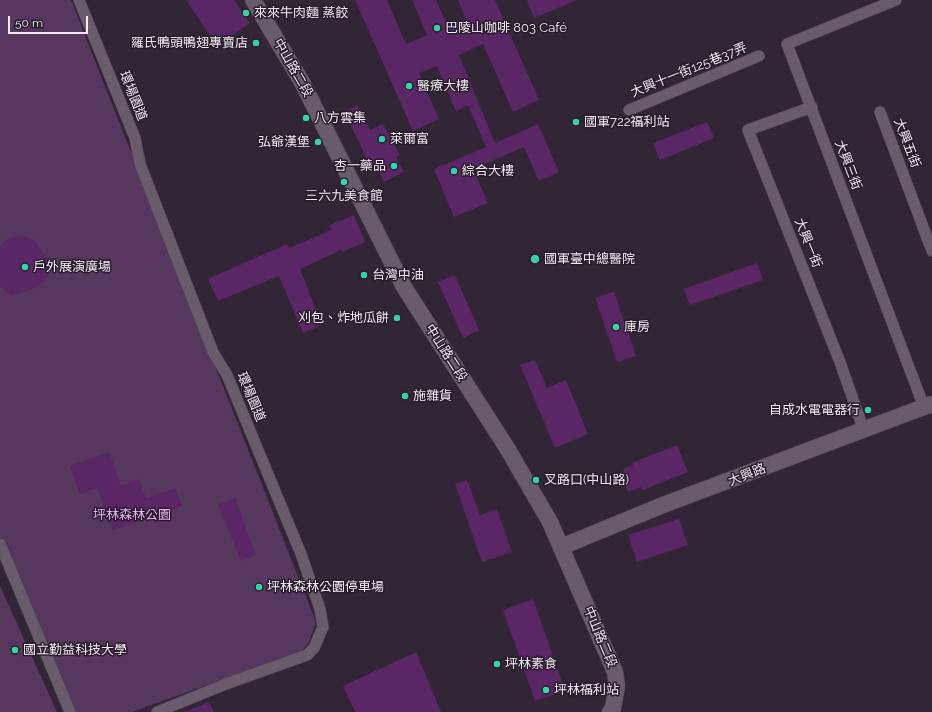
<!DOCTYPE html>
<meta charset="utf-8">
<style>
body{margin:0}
#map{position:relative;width:932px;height:712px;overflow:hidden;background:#322535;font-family:Raleway,sans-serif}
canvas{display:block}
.scale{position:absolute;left:8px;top:16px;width:80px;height:18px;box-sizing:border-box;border:2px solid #f2e9f4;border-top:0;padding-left:5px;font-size:12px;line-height:14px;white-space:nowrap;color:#f2e9f4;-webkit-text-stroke:3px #281c2b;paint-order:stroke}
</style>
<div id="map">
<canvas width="932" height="712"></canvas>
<div class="scale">50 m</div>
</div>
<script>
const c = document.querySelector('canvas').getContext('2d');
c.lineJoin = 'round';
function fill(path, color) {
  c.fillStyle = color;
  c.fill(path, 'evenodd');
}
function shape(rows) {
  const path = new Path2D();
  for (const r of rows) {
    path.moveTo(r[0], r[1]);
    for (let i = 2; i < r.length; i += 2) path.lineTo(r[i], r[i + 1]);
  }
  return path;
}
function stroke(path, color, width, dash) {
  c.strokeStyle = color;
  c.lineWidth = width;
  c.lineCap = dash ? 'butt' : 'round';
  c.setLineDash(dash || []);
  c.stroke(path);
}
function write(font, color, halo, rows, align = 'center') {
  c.font = font + ' Raleway,"Noto Sans TC",sans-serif';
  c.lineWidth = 3;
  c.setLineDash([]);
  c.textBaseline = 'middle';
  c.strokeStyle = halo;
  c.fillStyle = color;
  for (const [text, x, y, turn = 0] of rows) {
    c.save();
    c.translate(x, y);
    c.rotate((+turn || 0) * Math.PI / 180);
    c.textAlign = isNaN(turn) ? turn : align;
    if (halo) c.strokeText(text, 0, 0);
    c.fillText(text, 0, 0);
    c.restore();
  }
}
fill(shape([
 [0,0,71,0,316,622,309,642,302,651,132,712,76,712,0,543],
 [0,586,57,712,0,712]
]), '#56375e');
fill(shape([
 [186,0,234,0,250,23,217,46],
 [355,0,387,0,406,44,427,35,412,0,436,0,448,27,466,19,458,0,495,0,539,100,513,112,483,44,459,55,495,143,538,124,559,172,539,181,524,147,473,169,488,203,454,217,434,169,486,147,468,105,456,111,437,66,419,73,439,119,413,131],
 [527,0,577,0,534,18],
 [357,105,370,130,383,124,400,155,396,157,404,172,384,182,378,169,373,172,344,111],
 [707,122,714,138,660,160,653,143],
 [354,215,365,242,342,252,341,250,300,269,322,325,303,333,279,276,218,301,208,279,287,244,289,248,311,239,332,229,330,225],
 [22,236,34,240,50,262,50,271,46,280,31,290,10,296,0,286,0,246,9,238],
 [757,263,763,280,690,305,684,289],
 [455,275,479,330,463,338,438,282],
 [614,292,636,356,617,362,595,298],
 [535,360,547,388,566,380,588,434,555,448,520,365],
 [677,445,688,472,643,490,641,487,628,492,621,474,624,472,623,469,633,465,632,463],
 [109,452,121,486,139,479,146,498,175,488,182,506,113,530,97,488,80,494,70,466],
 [467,480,480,515,497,509,512,552,482,562,455,484],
 [235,498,256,555,241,561,218,505],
 [679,519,688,545,637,562,628,535],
 [533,599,565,691,535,701,503,610],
 [416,652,441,712,355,712,343,686],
 [209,702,214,712,185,712]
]), '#5a2666');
const street = shape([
 [79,0,135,138,140,164,213,352,227,375,301,554,320,609,323,627,314,648,307,655,226,684,157,712],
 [896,0,787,44,924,407],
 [812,107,748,130,840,362,864,431],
 [629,110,759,56],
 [880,112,932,251],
 [0,544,70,712]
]);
const secondary = shape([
 [253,0,303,84,404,287,507,448,550,522,615,672,617,686,613,708,610,712],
 [561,547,663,505,932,404]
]);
stroke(street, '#4e4351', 12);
stroke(secondary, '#4e4351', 17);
stroke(street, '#695a6c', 11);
stroke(secondary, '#695a6c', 16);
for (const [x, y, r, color] of [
 [246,13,4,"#33d4a8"],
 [437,28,4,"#33d4a8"],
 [256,43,4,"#33d4a8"],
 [409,86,4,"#33d4a8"],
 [306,118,4,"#33d4a8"],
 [576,122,4,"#33d4a8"],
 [382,139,4,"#33d4a8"],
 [318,142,4,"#33d4a8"],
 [394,166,4,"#33d4a8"],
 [454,171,4,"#33d4a8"],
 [344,182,4,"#33d4a8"],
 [535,259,5,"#33d4a8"],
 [25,267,4,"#33d4a8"],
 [364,275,4,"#33d4a8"],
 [397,318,4,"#33d4a8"],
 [616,327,4,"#33d4a8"],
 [405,396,4,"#33d4a8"],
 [868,410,4,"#33d4a8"],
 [536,480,4,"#33d4a8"],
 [259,587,4,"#33d4a8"],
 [15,650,4,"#33d4a8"],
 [497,664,4,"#33d4a8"],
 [546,690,4,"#33d4a8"]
]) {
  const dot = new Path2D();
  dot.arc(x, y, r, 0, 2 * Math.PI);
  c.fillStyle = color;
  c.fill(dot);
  stroke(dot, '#281c2b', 1.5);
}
write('13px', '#f2e9f4', '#281c2b', [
 ["來來牛肉麵 蒸餃",254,13],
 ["巴陵山咖啡 803 Café",445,28],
 ["羅氏鴨頭鴨翅專賣店",248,43,"right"],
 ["醫療大樓",417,86],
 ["八方雲集",314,118],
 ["國軍722福利站",584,122],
 ["萊爾富",390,139],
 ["弘爺漢堡",310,142,"right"],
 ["杏一藥品",386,166,"right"],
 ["綜合大樓",462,171],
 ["三六九美食館",344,196,"center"],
 ["國軍臺中總醫院",544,259],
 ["戶外展演廣場",33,267],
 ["台灣中油",372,275],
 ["刈包、炸地瓜餅",389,318,"right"],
 ["庫房",624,327],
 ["施雜貨",413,396],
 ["自成水電電器行",860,410,"right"],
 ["叉路口(中山路)",544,480],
 ["坪林森林公園停車場",267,587],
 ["國立勤益科技大學",23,650],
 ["坪林素食",505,664],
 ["坪林福利站",554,690]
], 'left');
write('13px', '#f2e9f4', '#281c2b', [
 ["中山路二段",293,68,60],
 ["大興十一街125巷37弄",689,70,-22],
 ["環場園道",133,96,68],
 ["大興五街",907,143,69],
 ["大興三街",848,165,69],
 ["大興一街",808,243,68],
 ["中山路二段",446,353,57],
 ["環場園道",251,397,67],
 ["大興路",747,475,-21],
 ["中山路二段",600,637,67]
]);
write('13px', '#e8adf7', '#281c2b', [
 ["坪林森林公園",132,515]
]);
</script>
